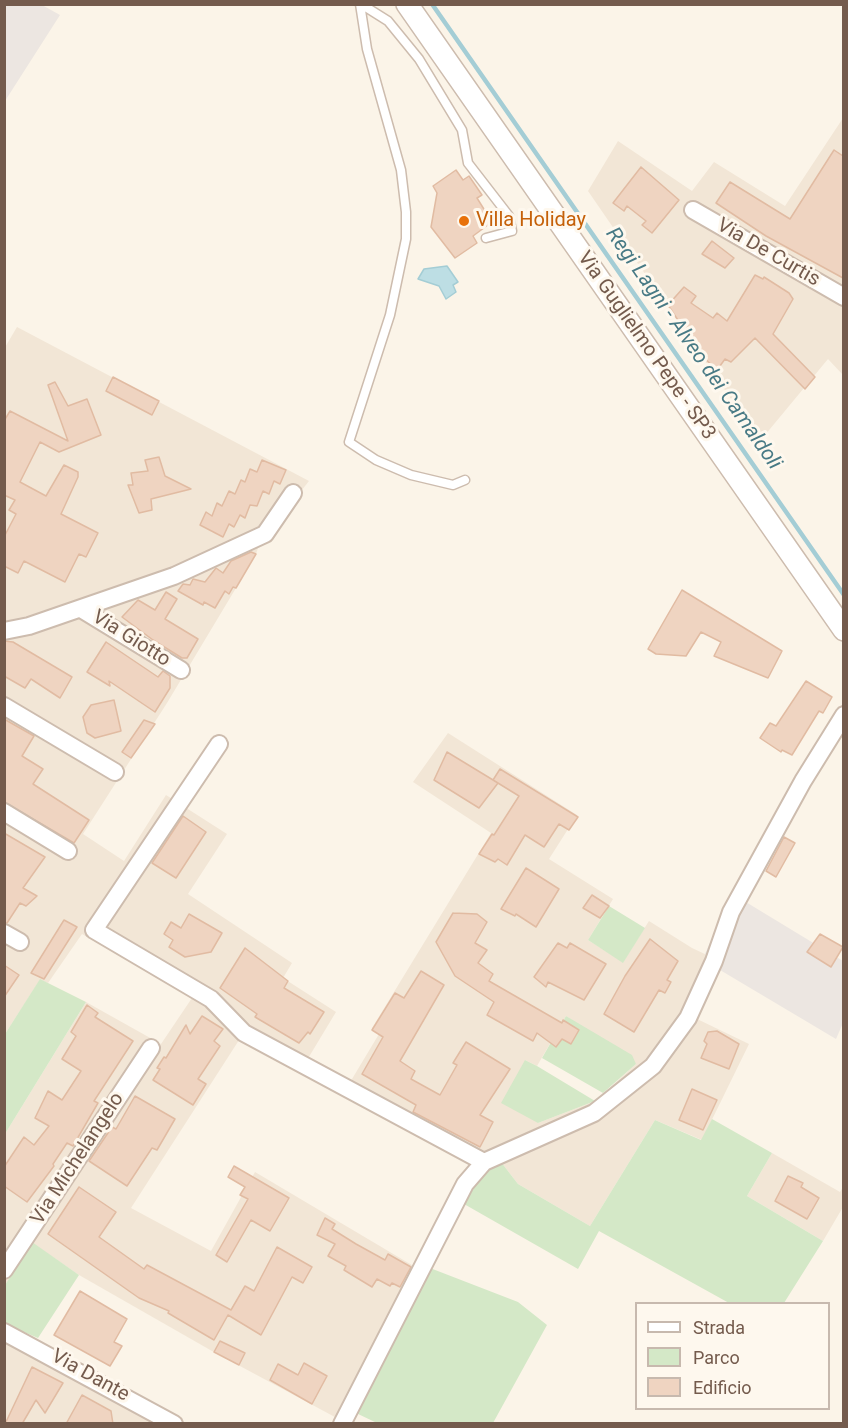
<!DOCTYPE html>
<style>
body{margin:0}
#map{position:relative;width:848px;height:1428px;overflow:hidden;background:#fbf4e8;font-family:Roboto,sans-serif}
canvas{display:block}
.frame{position:absolute;inset:0;border:6px solid #745b4d;pointer-events:none}
.legend{position:absolute;left:635px;top:1302px;width:195px;height:108px;box-sizing:border-box;background:#fef8ee;border:2px solid #c7b9ae;margin:0;padding:8px 10px;list-style:none;font-size:18px;color:#745b4d}
.legend li{display:flex;align-items:center;gap:12px;height:30px}
.legend b{width:30px;border:2px solid #c7b9ae}
</style>
<div id="map">
<canvas width="848" height="1428"></canvas>
<div class="frame"></div>
<ul class="legend">
<li><b style="height:8px;background:#fff"></b>Strada</li>
<li><b style="height:16px;background:#d4e8c7"></b>Parco</li>
<li><b style="height:16px;background:#efd4c1"></b>Edificio</li>
</ul>
</div>
<script>
const c = document.querySelector('canvas').getContext('2d');
c.lineJoin = 'round';
function fill(path, color) {
  c.fillStyle = color;
  c.fill(path, 'evenodd');
}
function shape(rows) {
  const path = new Path2D();
  for (const r of rows) {
    path.moveTo(r[0], r[1]);
    for (let i = 2; i < r.length; i += 2) path.lineTo(r[i], r[i + 1]);
  }
  return path;
}
function stroke(path, color, width, dash) {
  c.strokeStyle = color;
  c.lineWidth = width;
  c.lineCap = dash ? 'butt' : 'round';
  c.setLineDash(dash || []);
  c.stroke(path);
}
function write(font, color, halo, rows, align = 'center') {
  c.font = font + ' Roboto,sans-serif';
  c.lineWidth = 6;
  c.setLineDash([]);
  c.textBaseline = 'middle';
  c.strokeStyle = halo;
  c.fillStyle = color;
  for (const [text, x, y, turn = 0] of rows) {
    c.save();
    c.translate(x, y);
    c.rotate((+turn || 0) * Math.PI / 180);
    c.textAlign = isNaN(turn) ? turn : align;
    if (halo) c.strokeText(text, 0, 0);
    c.fillText(text, 0, 0);
    c.restore();
  }
}
fill(shape([
 [843,118,843,375,828,359,760,441,588,191,618,141,692,191,714,162,785,206],
 [17,327,309,481,290,505,265,527,256,554,236,588,167,703,83,834,124,861,166,795,227,834,188,894,292,963,283,978,336,1012,301,1070,241,1037,131,1208,211,1251,255,1172,427,1274,346,1423,212,1351,79,1275,32,1243,5,1285,5,1134,86,1002,161,1044,192,998,82,934,48,983,40,980,5,1034,4,349],
 [448,733,577,815,549,859,613,899,588,940,623,962,649,921,692,948,722,962,695,1018,749,1044,702,1140,655,1120,590,1226,518,1184,501,1162,484,1172,343,1094,379,1034,372,1028,491,833,413,782],
 [566,1016,636,1064,595,1101,538,1123,525,1060,537,1066],
 [772,1153,840,1192,843,1187,843,1207,823,1241,747,1196],
 [4,1335,168,1423,5,1423]
]), '#f2e6d6');
fill(shape([
 [5,4,42,5,60,15,5,101],
 [731,893,843,961,843,1023,836,1039,720,970,722,962,705,954]
]), '#ece6e1');
fill(shape([
 [609,906,645,928,623,963,588,940],
 [40,979,86,1002,5,1134,5,1034],
 [566,1016,632,1055,636,1064,603,1093,542,1058],
 [525,1060,537,1066,595,1101,538,1123,501,1103],
 [712,1119,772,1153,747,1196,823,1241,784,1303,729,1303,599,1231,578,1269,464,1204,484,1172,501,1162,518,1184,590,1226,655,1120,701,1140],
 [32,1242,79,1275,38,1338,5,1324,5,1285],
 [430,1268,518,1302,547,1325,493,1423,377,1423,356,1413]
]), '#d4e8c7');
const water = shape([
 [447,266,458,282,453,285,456,292,446,299,439,286,418,279,424,269,447,266]
]);
fill(water, '#bddee4');
stroke(water, '#a4cdd5', 1.5);
stroke(shape([
 [432,4,844,595]
]), '#a4cdd5', 4.5);
const building = shape([
 [834,150,843,156,843,278,766,236,716,203,730,182,790,219,834,150],
 [641,167,679,200,652,233,642,225,646,221,627,206,624,211,613,203,641,167],
 [456,170,463,180,469,176,482,195,477,198,492,222,473,236,477,243,455,258,431,227,437,193,433,186,456,170],
 [712,241,734,258,725,268,702,254,712,241],
 [755,275,763,279,764,277,789,293,793,299,773,334,815,377,805,389,755,338,731,362,725,359,717,370,701,355,668,305,684,287,696,296,691,303,713,318,717,313,727,321,755,275],
 [113,377,159,401,152,415,106,391,113,377],
 [55,382,68,406,87,399,101,435,59,452,40,442,20,482,46,496,64,465,78,472,78,477,61,514,98,533,86,557,79,554,65,582,24,561,18,573,4,566,4,537,16,514,9,510,15,500,4,495,4,421,10,411,68,441,48,385,55,382],
 [159,457,165,476,191,489,151,499,152,510,139,513,128,485,133,485,131,473,148,471,145,460,159,457],
 [262,460,286,470,280,484,274,481,269,494,263,491,257,506,250,505,245,518,240,515,234,527,229,524,223,537,200,525,206,512,212,516,217,503,222,506,229,491,235,494,241,480,245,482,250,469,257,472,262,460],
 [251,552,256,554,236,588,233,587,229,594,225,591,215,608,204,602,203,605,178,591,183,584,190,585,193,579,205,582,216,568,223,573,231,561,251,552],
 [682,590,782,651,768,678,714,656,721,642,701,632,686,656,656,654,648,649,682,590],
 [166,592,177,599,165,619,198,639,187,658,182,658,153,640,122,617,138,600,155,610,166,592],
 [4,641,13,642,72,677,60,698,31,679,25,688,4,676,4,641],
 [106,642,158,677,163,671,170,676,170,688,155,712,109,681,110,686,87,672,106,642],
 [806,681,832,697,823,713,819,711,792,755,782,750,781,752,760,738,770,723,776,726,806,681],
 [114,700,121,731,95,738,87,733,83,717,91,705,114,700],
 [4,719,34,736,22,756,43,769,33,784,89,820,74,843,4,802,4,719],
 [144,720,155,724,131,758,122,752,144,720],
 [447,752,498,783,479,808,434,780,447,752],
 [500,769,578,817,569,830,559,824,544,847,525,835,507,865,498,859,495,862,479,854,492,834,494,835,519,796,493,780,500,769],
 [183,816,206,832,176,878,152,863,183,816],
 [4,833,45,857,23,888,37,896,26,906,20,903,7,923,4,923,4,833],
 [784,837,795,843,776,877,766,871,784,837],
 [526,868,559,889,536,927,516,914,515,916,501,909,526,868],
 [592,895,609,906,600,918,583,908,592,895],
 [453,913,477,914,487,922,475,943,487,950,478,963,493,974,489,981,562,1023,563,1020,579,1030,571,1044,562,1039,556,1047,537,1033,533,1041,487,1015,494,1002,455,976,436,942,453,913],
 [189,914,222,933,211,952,185,957,169,947,173,940,164,934,171,922,181,928,189,914],
 [64,920,77,927,44,979,31,973,64,920],
 [820,934,843,947,831,967,807,952,820,934],
 [650,939,678,961,667,980,671,982,665,993,659,990,634,1032,604,1014,625,976,650,939],
 [558,943,567,948,570,943,606,964,584,1000,548,982,546,987,534,977,558,943],
 [245,948,288,981,284,988,324,1012,310,1034,308,1032,299,1043,255,1017,257,1014,220,988,245,948],
 [4,965,19,975,4,997,4,965],
 [421,971,444,985,400,1061,415,1071,411,1079,440,1095,457,1065,453,1063,466,1042,510,1069,480,1115,493,1122,480,1147,413,1112,416,1105,362,1074,383,1037,372,1030,395,993,404,998,421,971],
 [87,1005,98,1013,95,1017,133,1041,94,1101,98,1103,73,1146,67,1143,53,1164,54,1166,27,1202,4,1186,4,1167,24,1137,34,1145,49,1126,35,1118,48,1091,62,1100,81,1071,62,1059,76,1036,71,1032,87,1005],
 [202,1016,223,1029,214,1041,220,1046,198,1079,206,1084,193,1105,153,1080,160,1069,157,1068,164,1057,166,1058,186,1025,190,1034,202,1016],
 [717,1031,739,1044,729,1069,701,1058,707,1044,704,1041,708,1032,717,1031],
 [692,1089,717,1100,703,1130,679,1120,692,1089],
 [135,1096,175,1119,157,1150,152,1148,127,1186,89,1161,112,1127,116,1129,135,1096],
 [234,1166,289,1198,270,1231,251,1220,227,1262,216,1255,248,1199,240,1195,245,1187,228,1177,234,1166],
 [788,1176,803,1183,801,1187,819,1198,807,1219,775,1201,788,1176],
 [79,1187,116,1212,99,1237,144,1269,147,1265,231,1310,245,1286,254,1291,277,1247,312,1267,303,1283,292,1277,261,1335,228,1315,214,1340,168,1313,169,1311,139,1298,48,1234,79,1187],
 [325,1218,335,1224,332,1229,356,1244,385,1260,388,1254,411,1267,400,1287,392,1283,390,1286,377,1279,372,1287,344,1270,346,1266,328,1256,335,1244,317,1235,325,1218],
 [80,1291,127,1319,114,1342,122,1346,110,1366,54,1335,80,1291],
 [220,1341,245,1353,239,1365,214,1352,220,1341],
 [304,1363,327,1376,312,1404,270,1380,278,1364,298,1375,304,1363],
 [32,1367,63,1383,45,1413,36,1400,22,1424,5,1424,32,1367],
 [82,1395,111,1411,113,1424,66,1424,82,1395]
]);
fill(building, '#efd4c1');
stroke(building, '#e1bba2', 1.5);
const service = shape([
 [360,4,367,49,401,170,406,212,406,239,390,315,349,442,376,460,411,475,453,485,465,480],
 [361,4,388,21,419,59,462,130,468,163,509,216,512,231,486,238]
]);
const minor = shape([
 [693,210,844,297],
 [81,609,181,670],
 [4,631,29,626,174,576,265,534,293,493],
 [4,706,115,772],
 [219,744,94,930,211,999,244,1033,484,1162],
 [4,812,68,851],
 [4,933,20,942],
 [4,1270,151,1048],
 [4,1332,174,1424],
 [342,1424,465,1184,484,1162,594,1113,653,1066,688,1018,714,961,731,912,803,781,844,715]
]);
const tertiary = shape([
 [407,4,844,630]
]);
stroke(service, '#cdbcae', 11);
stroke(minor, '#cdbcae', 20);
stroke(tertiary, '#cdbcae', 24);
stroke(service, '#fff', 8);
stroke(minor, '#fff', 16);
stroke(tertiary, '#fff', 21);
for (const [x, y, r, color] of [
 [464,221,6,"#e8710a"]
]) {
  const dot = new Path2D();
  dot.arc(x, y, r, 0, 2 * Math.PI);
  c.fillStyle = color;
  c.fill(dot);
  stroke(dot, '#fef8ee', 2);
}
write('20px', '#c56008', '#fef8ee', [
 ["Villa Holiday",476,221]
], 'left');
write('20px', '#745b4d', '#fef8ee', [
 ["Via De Curtis",768,253,30],
 ["Via Guglielmo Pepe - SP3",646,346,55],
 ["Via Giotto",131,639,32],
 ["Via Michelangelo",78,1159,-57],
 ["Via Dante",90,1376,29]
]);
write('italic 21px', '#487a85', '#fef8ee', [
 ["Regi Lagni - Alveo dei Camaldoli",693,349,55]
]);
</script>
